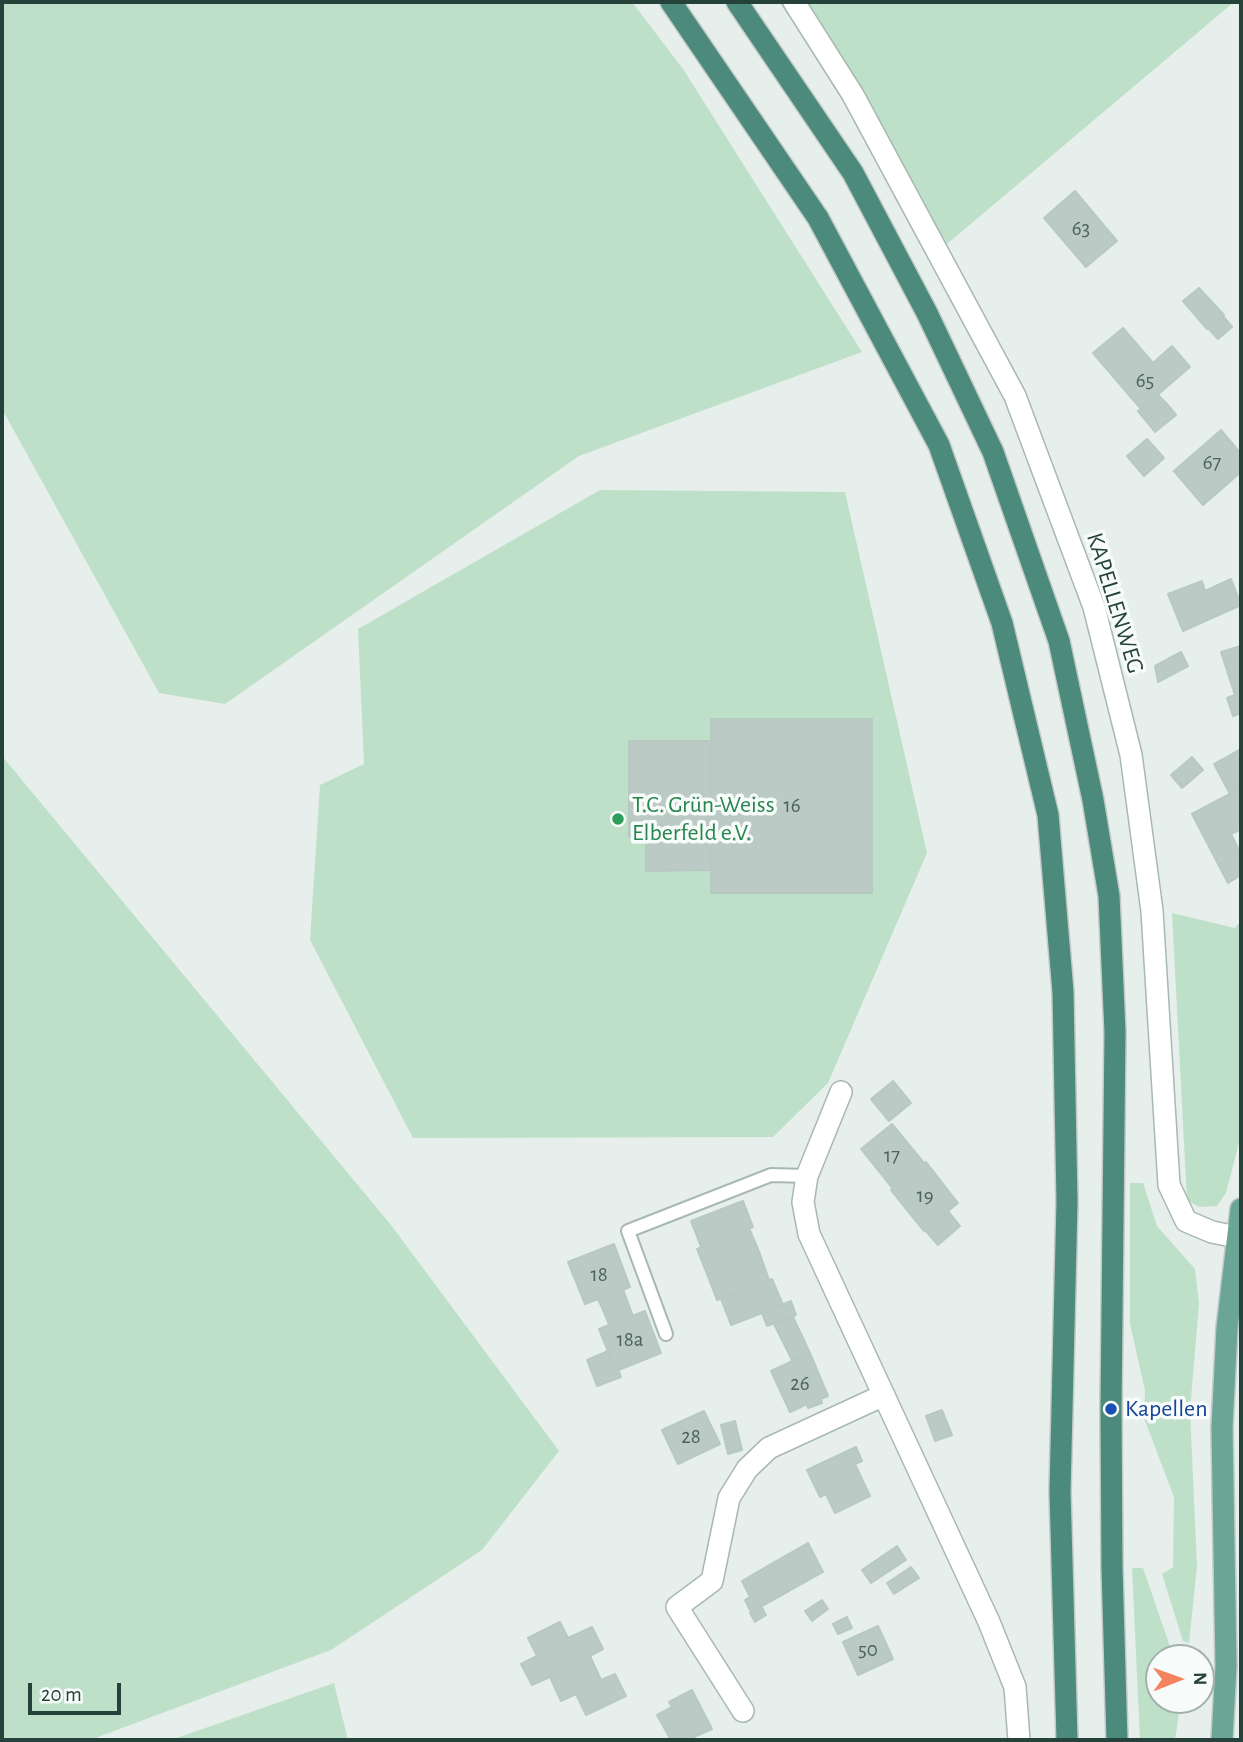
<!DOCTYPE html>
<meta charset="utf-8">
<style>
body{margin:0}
#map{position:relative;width:1243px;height:1742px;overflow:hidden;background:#e6efeb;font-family:"Alegreya Sans",sans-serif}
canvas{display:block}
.frame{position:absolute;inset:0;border:4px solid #24423a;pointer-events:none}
.north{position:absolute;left:1145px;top:1644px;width:70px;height:70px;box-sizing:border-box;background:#f7fbf9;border:2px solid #a3b1ad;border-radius:50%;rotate:89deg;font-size:19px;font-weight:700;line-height:28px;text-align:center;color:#24423a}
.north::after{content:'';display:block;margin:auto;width:24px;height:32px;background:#f4845f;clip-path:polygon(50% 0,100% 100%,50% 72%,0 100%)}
.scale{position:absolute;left:28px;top:1683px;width:93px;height:32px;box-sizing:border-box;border:4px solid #24423a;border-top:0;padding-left:9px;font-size:21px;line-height:24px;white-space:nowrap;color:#24423a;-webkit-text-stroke:5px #f7fbf9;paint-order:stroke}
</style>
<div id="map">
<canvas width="1243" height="1742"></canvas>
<div class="frame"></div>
<div class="north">N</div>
<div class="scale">20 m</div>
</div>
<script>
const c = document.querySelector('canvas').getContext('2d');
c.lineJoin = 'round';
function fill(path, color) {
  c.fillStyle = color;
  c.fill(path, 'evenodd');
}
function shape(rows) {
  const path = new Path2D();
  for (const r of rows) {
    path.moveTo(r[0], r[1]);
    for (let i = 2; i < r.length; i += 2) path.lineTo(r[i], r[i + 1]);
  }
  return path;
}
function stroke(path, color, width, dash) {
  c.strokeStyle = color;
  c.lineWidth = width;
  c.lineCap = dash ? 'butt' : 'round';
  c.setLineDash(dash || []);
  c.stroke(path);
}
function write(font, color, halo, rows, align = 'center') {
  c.font = font + ' "Alegreya Sans",sans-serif';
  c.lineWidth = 7;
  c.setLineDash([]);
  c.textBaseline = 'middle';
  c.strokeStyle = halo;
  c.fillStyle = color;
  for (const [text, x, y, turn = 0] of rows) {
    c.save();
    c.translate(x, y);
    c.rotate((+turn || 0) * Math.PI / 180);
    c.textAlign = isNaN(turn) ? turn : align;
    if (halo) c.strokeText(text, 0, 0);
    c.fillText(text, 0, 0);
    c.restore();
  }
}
fill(shape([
 [2,2,632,2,683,69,862,352,579,456,225,704,159,693,2,409],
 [779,2,1234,2,947,244],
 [600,490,845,492,927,853,828,1083,773,1137,413,1138,310,940,320,785,364,764,358,629],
 [2,756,391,1225,559,1451,482,1550,331,1650,90,1740,2,1740],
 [1172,913,1235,928,1241,921,1241,1135,1226,1193,1217,1206,1199,1207,1187,1200],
 [1130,1183,1143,1183,1157,1226,1195,1269,1199,1304,1190,1410,1197,1566,1189,1643,1183,1641,1162,1574,1173,1567,1174,1497,1144,1418,1145,1391,1130,1324],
 [1132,1568,1143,1568,1174,1658,1159,1658,1159,1700,1181,1700,1175,1740,1140,1740],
 [334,1683,348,1740,171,1740]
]), '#bfe0c8');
const building = shape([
 [1075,191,1117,241,1086,267,1044,218,1075,191],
 [1199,288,1224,315,1207,329,1183,301,1199,288],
 [1223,316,1232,327,1218,339,1208,328,1223,316],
 [1123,328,1153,363,1172,346,1190,367,1141,409,1093,353,1123,328],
 [1158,395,1167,404,1147,422,1138,411,1158,395],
 [1167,404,1176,415,1155,432,1147,422,1167,404],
 [1221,430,1241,454,1241,472,1203,505,1174,471,1221,430],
 [1147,439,1164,458,1144,476,1127,456,1147,439],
 [1231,579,1241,605,1183,631,1168,594,1202,581,1205,591,1231,579],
 [1241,646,1241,713,1233,716,1227,698,1235,695,1221,652,1241,646],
 [1181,652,1188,666,1158,682,1155,666,1181,652],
 [711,719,872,719,872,893,711,893,711,719],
 [629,741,711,741,712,870,646,871,646,837,629,837,629,741],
 [1239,750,1241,788,1230,794,1214,764,1239,750],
 [1192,757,1203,770,1182,788,1171,775,1192,757],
 [1241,788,1241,829,1231,834,1241,854,1241,875,1228,883,1192,814,1241,788],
 [893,1081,911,1103,889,1121,871,1099,893,1081],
 [892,1124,924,1163,893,1189,861,1149,892,1124],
 [926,1162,958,1203,924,1231,891,1190,926,1162],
 [743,1201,753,1227,701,1247,691,1221,743,1201],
 [948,1211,960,1226,938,1245,925,1230,948,1211],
 [749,1228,760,1254,707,1274,697,1249,749,1228],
 [614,1244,630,1287,585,1304,568,1262,614,1244],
 [760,1254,769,1280,717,1300,707,1274,760,1254],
 [772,1279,783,1305,731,1325,721,1299,772,1279],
 [623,1289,628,1303,604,1312,598,1299,623,1289],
 [791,1301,796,1315,767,1326,762,1313,791,1301],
 [628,1303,633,1316,609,1325,604,1312,628,1303],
 [645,1311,661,1353,616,1371,599,1329,645,1311],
 [793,1317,810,1353,793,1362,774,1324,793,1317],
 [608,1351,616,1371,618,1370,621,1377,597,1386,587,1360,608,1351],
 [810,1353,828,1396,821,1399,822,1403,808,1408,807,1404,790,1412,771,1371,810,1353],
 [942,1410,952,1435,935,1441,926,1416,942,1410],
 [704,1411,720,1444,678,1464,662,1430,704,1411],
 [735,1421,742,1450,728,1454,721,1425,735,1421],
 [856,1447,862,1461,855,1464,870,1496,835,1513,826,1494,820,1497,807,1470,856,1447],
 [808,1543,823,1572,789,1591,771,1564,808,1543],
 [897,1546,906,1560,871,1583,862,1570,897,1546],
 [771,1564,789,1591,751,1612,745,1600,750,1597,742,1581,771,1564],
 [911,1567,919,1578,894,1594,887,1583,911,1567],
 [822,1600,828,1609,812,1621,805,1611,822,1600],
 [761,1606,766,1615,755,1622,750,1613,761,1606],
 [847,1617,852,1628,838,1634,833,1624,847,1617],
 [560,1622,568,1638,592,1627,603,1649,590,1656,601,1680,615,1674,626,1696,586,1715,576,1694,561,1701,550,1677,532,1685,521,1664,537,1656,528,1638,560,1622],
 [878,1626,893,1659,858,1675,843,1642,878,1626],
 [692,1690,712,1729,687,1740,671,1740,657,1715,672,1707,669,1702,692,1690]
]);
fill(building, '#bbcac4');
stroke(building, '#b8c9c2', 2);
const service = shape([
 [666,1334,628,1231,771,1175,807,1176]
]);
const minor = shape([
 [794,2,853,95,1015,396,1094,607,1131,755,1152,911,1169,1185,1186,1221,1212,1232,1237,1237],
 [841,1092,807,1176,803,1202,809,1234,989,1622,1015,1687,1019,1740],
 [743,1711,677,1607,712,1581,729,1498,747,1469,769,1448,884,1395]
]);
const primary = shape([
 [1222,1740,1226,1666,1222,1427,1227,1328,1241,1209]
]);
const trunk = shape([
 [671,2,818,218,939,445,1002,623,1048,815,1063,992,1067,1202,1060,1491,1067,1740],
 [737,2,853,173,927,313,993,452,1059,641,1093,800,1109,896,1115,1032,1111,1409,1112,1568,1117,1740]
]);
stroke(service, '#a8b8b2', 16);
stroke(minor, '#a8b8b2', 24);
stroke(primary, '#c2cac8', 24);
stroke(trunk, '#c2cac8', 24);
stroke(service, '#fff', 12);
stroke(minor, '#fff', 21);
stroke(primary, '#6aa596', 21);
stroke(trunk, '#4c8a7c', 21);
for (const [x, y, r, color] of [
 [618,819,7,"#2e9e5b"],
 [1111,1409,7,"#1a4fb4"]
]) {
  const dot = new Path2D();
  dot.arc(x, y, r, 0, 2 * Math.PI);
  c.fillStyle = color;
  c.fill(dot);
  stroke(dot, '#f7fbf9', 2.5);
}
write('21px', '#4a645c', null, [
 ["63",1081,229],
 ["65",1145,381],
 ["67",1212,463],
 ["16",792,806],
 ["17",892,1156],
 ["19",925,1196],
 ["18",599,1275],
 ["18a",630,1340],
 ["26",800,1384],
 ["28",691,1437],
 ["50",868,1650]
]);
write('24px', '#24423a', '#f7fbf9', [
 ["KAPELLENWEG",1115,603,73]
]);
write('24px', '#27864d', '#f7fbf9', [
 ["T.C. Grün-Weiss",632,805],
 ["Elberfeld e.V.",632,833]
], 'left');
write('24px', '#164399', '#f7fbf9', [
 ["Kapellen",1125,1409]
], 'left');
</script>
